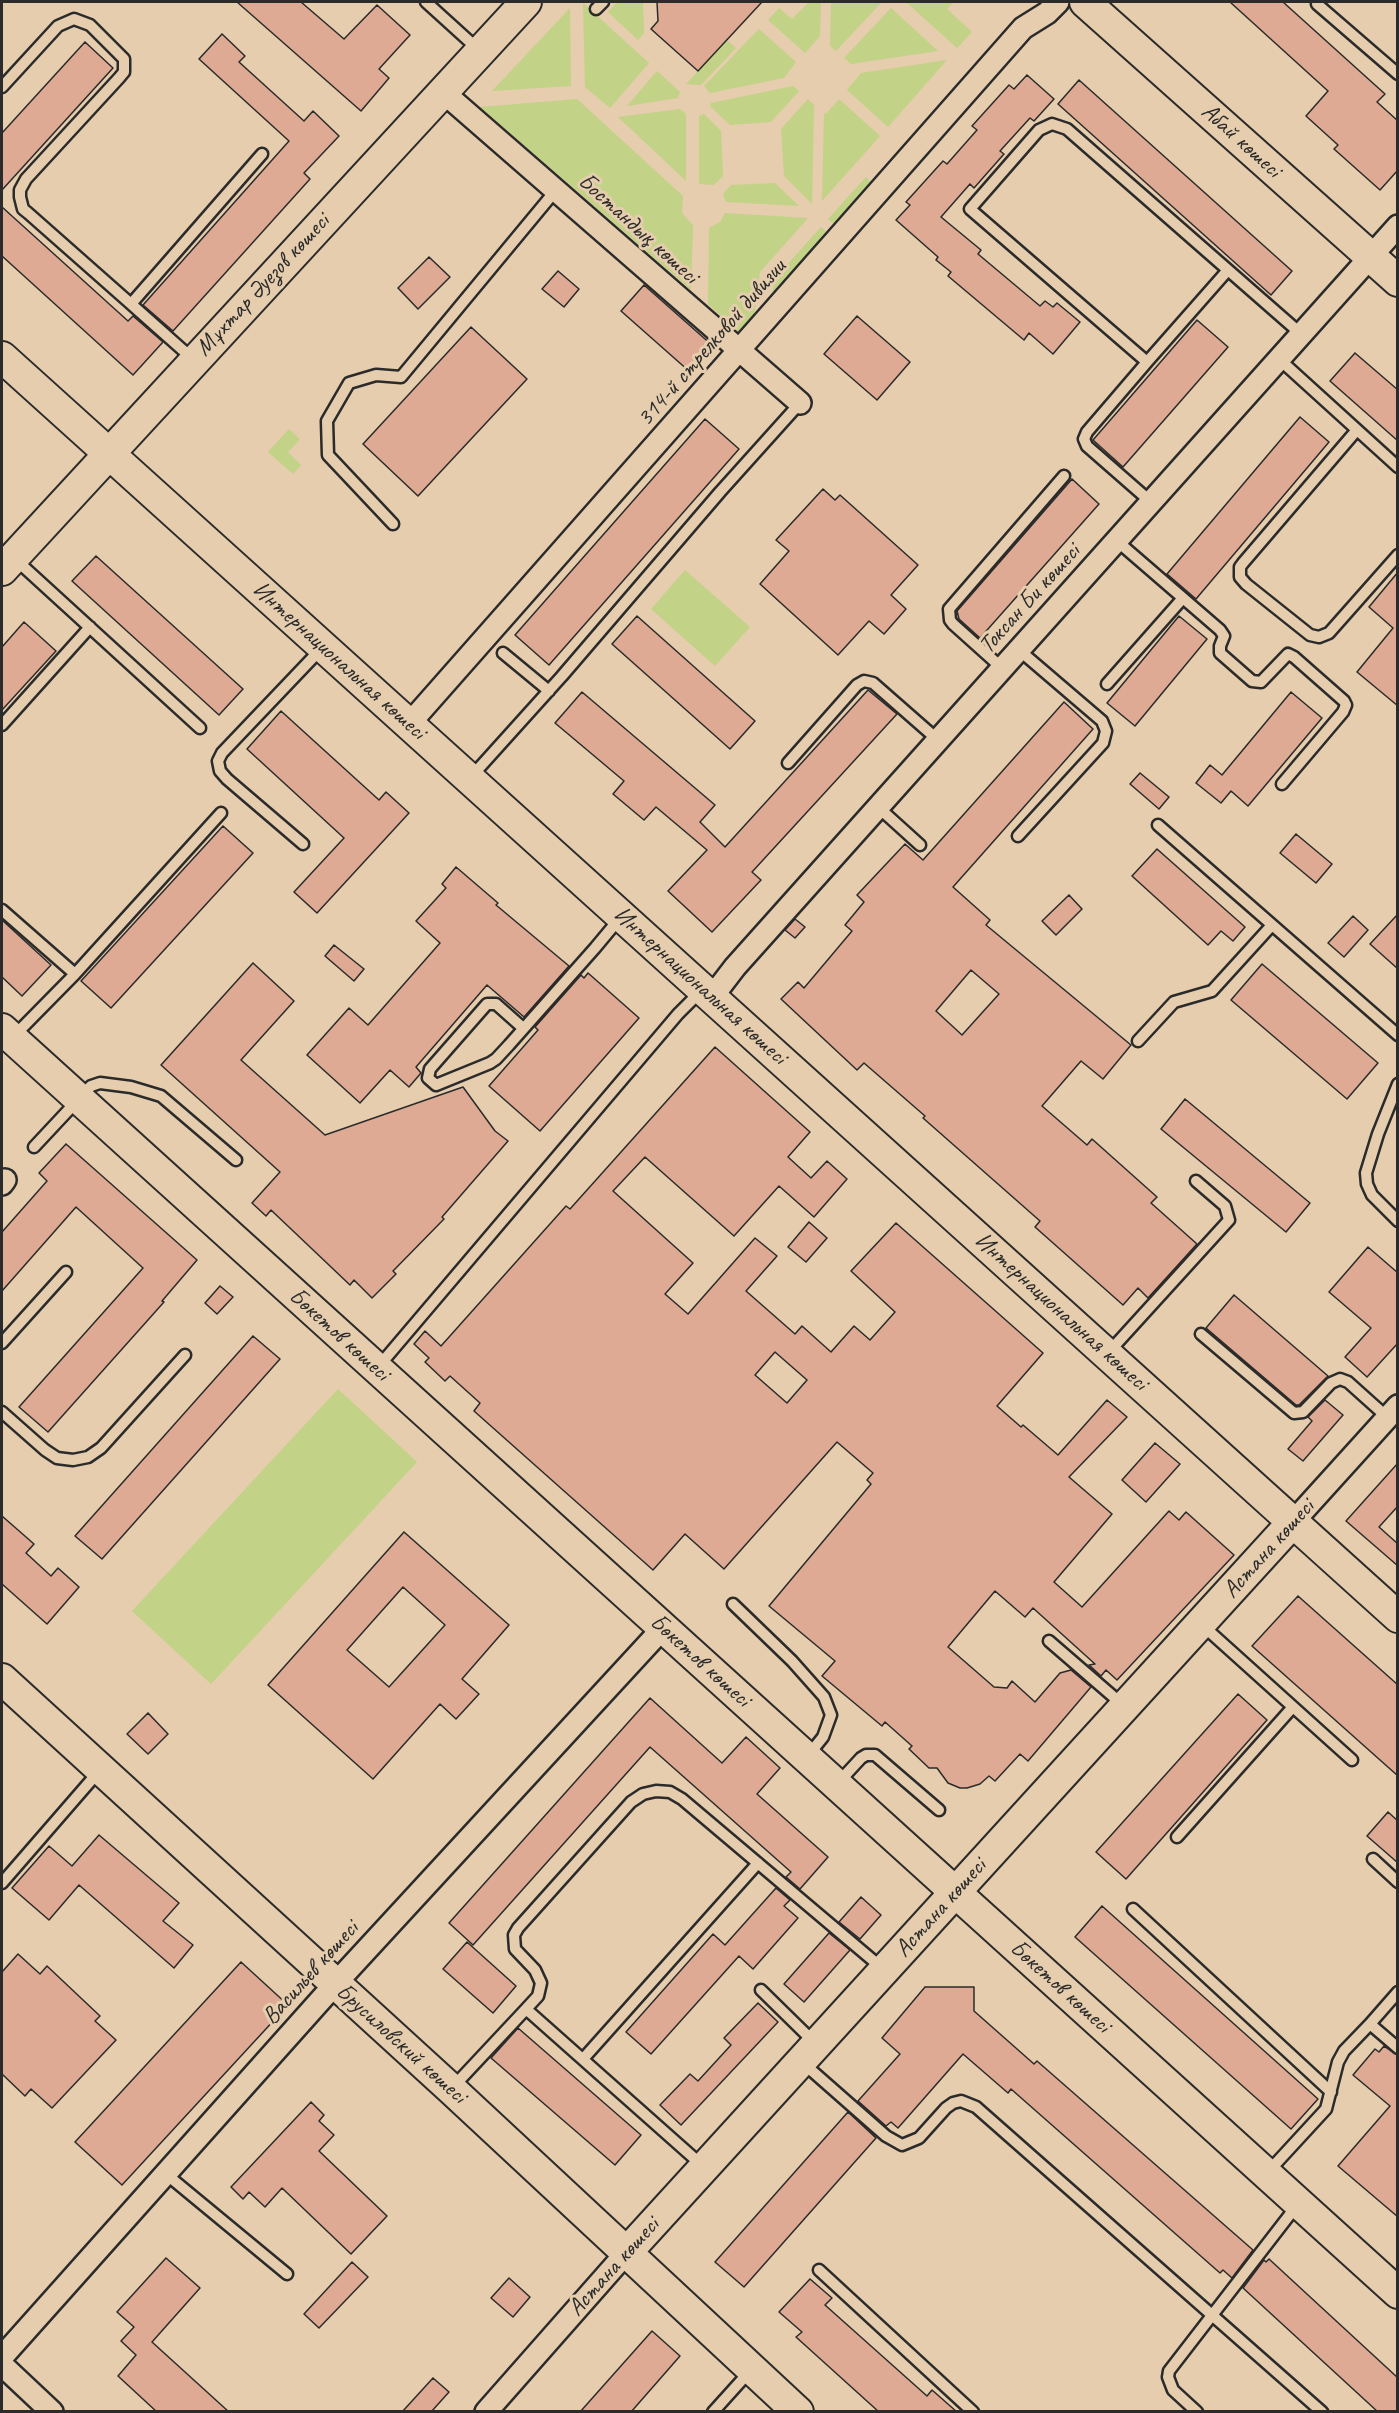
<!DOCTYPE html>
<meta charset="utf-8">
<style>
body{margin:0}
#map{position:relative;width:1399px;height:2413px;overflow:hidden;background:#e5cdad;font-family:Caveat,sans-serif}
canvas{display:block}
.frame{position:absolute;inset:0;border:3px solid #2b2b2b;pointer-events:none}
</style>
<div id="map">
<canvas width="1399" height="2413"></canvas>
<div class="frame"></div>
</div>
<script>
const c = document.querySelector('canvas').getContext('2d');
c.lineJoin = 'round';
function fill(path, color) {
  c.fillStyle = color;
  c.fill(path, 'evenodd');
}
function shape(rows) {
  const path = new Path2D();
  for (const r of rows) {
    path.moveTo(r[0], r[1]);
    for (let i = 2; i < r.length; i += 2) path.lineTo(r[i], r[i + 1]);
  }
  return path;
}
function stroke(path, color, width, dash) {
  c.strokeStyle = color;
  c.lineWidth = width;
  c.lineCap = dash ? 'butt' : 'round';
  c.setLineDash(dash || []);
  c.stroke(path);
}
function write(font, color, halo, rows, align = 'center') {
  c.font = font + ' Caveat,sans-serif';
  c.lineWidth = 6;
  c.setLineDash([]);
  c.textBaseline = 'middle';
  c.strokeStyle = halo;
  c.fillStyle = color;
  for (const [text, x, y, turn = 0] of rows) {
    c.save();
    c.translate(x, y);
    c.rotate((+turn || 0) * Math.PI / 180);
    c.textAlign = isNaN(turn) ? turn : align;
    if (halo) c.strokeText(text, 0, 0);
    c.fillText(text, 0, 0);
    c.restore();
  }
}
fill(shape([
 [617,2,643,2,644,33,638,40,608,12],
 [809,2,821,2,820,36,805,53,768,20,779,8,792,19],
 [831,2,882,2,836,51,830,46],
 [906,2,953,2,947,9,972,32,957,48],
 [583,3,649,63,610,108,585,87],
 [570,8,571,86,492,91],
 [891,8,938,51,851,64,844,58],
 [759,29,796,62,784,78,710,93,704,86],
 [727,40,736,48,701,85,686,84],
 [947,60,888,127,847,90,861,73],
 [657,71,680,92,678,98,627,106],
 [793,86,799,91,771,122,730,125,710,106,711,103],
 [577,99,683,196,682,213,693,225,691,290,480,107],
 [808,99,814,105,812,204,784,176,781,129],
 [839,99,880,136,822,201,824,113,826,114],
 [680,109,686,114,686,181,618,117],
 [704,114,721,131,723,176,714,185,699,184,699,116],
 [866,177,874,185,837,227,828,219],
 [775,183,799,206,726,202,723,194,731,185],
 [725,213,808,218,760,272,754,317,740,333,708,304,709,228,720,222],
 [821,227,830,235,770,304,775,278],
 [289,429,300,439,288,452,301,465,293,474,268,452],
 [685,570,750,627,715,666,651,609],
 [338,1389,417,1462,211,1684,132,1611]
]), '#c2d286');
const building = shape([
 [237,2,301,2,344,39,377,5,410,35,379,69,389,78,361,111,237,2],
 [657,2,762,2,698,71,651,29,658,21,657,2],
 [1230,2,1283,2,1385,94,1377,102,1398,121,1398,170,1380,190,1334,149,1338,145,1306,116,1328,91,1230,2],
 [222,34,245,56,239,62,304,121,313,111,339,136,304,173,310,179,173,331,143,305,289,141,199,59,222,34],
 [85,42,113,68,2,190,2,133,85,42],
 [1027,75,1054,99,1034,121,1030,118,1000,151,1004,154,974,188,970,184,941,217,981,250,978,254,1040,306,1045,301,1053,307,1057,303,1080,322,1053,354,1029,333,1024,340,948,276,951,272,936,260,938,257,896,220,910,205,906,202,943,161,947,164,977,130,972,126,1009,85,1014,89,1027,75],
 [1079,80,1292,271,1271,295,1058,104,1079,80],
 [2,207,128,321,133,316,163,342,133,375,2,256,2,207],
 [429,257,450,277,418,309,398,288,429,257],
 [558,271,579,289,564,307,542,289,558,271],
 [644,285,713,346,690,372,621,311,644,285],
 [857,316,910,362,877,400,824,354,857,316],
 [1197,320,1228,347,1123,467,1093,440,1197,320],
 [471,327,527,379,418,496,363,444,471,327],
 [1355,353,1398,390,1398,441,1330,381,1355,353],
 [1300,417,1329,442,1196,599,1167,574,1300,417],
 [705,419,739,449,549,665,515,635,705,419],
 [1072,479,1099,504,980,638,959,619,957,611,1072,479],
 [823,489,835,500,840,495,918,565,891,595,906,609,884,634,869,621,838,655,760,584,789,551,776,540,823,489],
 [96,556,243,689,219,715,72,581,96,556],
 [1398,572,1398,706,1357,672,1393,628,1369,607,1398,572],
 [637,616,755,721,730,749,612,644,637,616],
 [1179,616,1207,639,1135,726,1107,703,1179,616],
 [24,622,56,651,2,710,2,647,24,622],
 [868,690,897,714,752,872,761,880,712,932,668,891,707,850,656,807,644,820,613,794,624,781,555,723,582,692,715,805,700,822,725,847,868,690],
 [1291,692,1322,718,1248,806,1231,791,1221,803,1196,783,1210,765,1222,775,1291,692],
 [1064,702,1093,729,953,887,990,920,986,925,1131,1045,1103,1079,1081,1061,1042,1106,1087,1145,1092,1139,1157,1197,1151,1203,1197,1244,1148,1298,1138,1288,1123,1305,1035,1227,1040,1221,923,1118,925,1116,864,1063,857,1070,781,999,798,982,804,988,852,931,845,925,864,902,857,895,905,844,923,860,1064,702],
 [971,970,999,994,962,1035,936,1011,971,970],
 [281,711,379,800,386,792,409,813,317,913,294,892,344,838,247,749,281,711],
 [1140,773,1169,797,1159,809,1130,784,1140,773],
 [223,826,253,853,111,1008,81,981,223,826],
 [1296,834,1332,864,1316,883,1280,853,1296,834],
 [1157,849,1245,927,1233,941,1221,931,1208,945,1132,876,1157,849],
 [456,867,498,903,496,905,569,966,524,1017,487,985,416,1067,421,1073,409,1087,390,1070,360,1103,307,1055,349,1008,368,1025,440,943,416,921,446,888,442,884,456,867],
 [1069,895,1082,909,1056,935,1042,921,1069,895],
 [1398,914,1398,969,1370,944,1398,914],
 [1353,916,1368,930,1344,957,1328,943,1353,916],
 [795,919,805,927,795,938,785,930,795,919],
 [2,920,51,965,22,996,2,977,2,920],
 [334,945,364,969,354,981,325,956,334,945],
 [253,963,294,1001,241,1060,325,1135,463,1087,495,1131,508,1141,442,1217,444,1219,393,1271,396,1274,372,1298,354,1280,350,1285,271,1210,266,1216,252,1203,280,1172,161,1065,253,963],
 [1262,964,1378,1063,1347,1099,1231,1000,1262,964],
 [588,973,639,1018,540,1131,489,1086,538,1030,535,1027,581,975,584,978,588,973],
 [715,1047,810,1132,788,1157,811,1178,827,1161,847,1179,814,1217,779,1186,734,1236,645,1157,613,1191,693,1263,665,1294,688,1314,755,1238,777,1256,746,1291,795,1334,802,1326,831,1352,854,1326,870,1340,895,1312,851,1271,896,1223,1043,1353,997,1406,1021,1427,1023,1425,1058,1455,1107,1400,1127,1417,1069,1477,1112,1514,1054,1582,1082,1607,1169,1511,1179,1520,1186,1512,1234,1555,1117,1680,1106,1670,1101,1676,1089,1665,1095,1664,1033,1608,1025,1617,995,1591,948,1647,994,1687,1007,1688,1012,1681,1035,1702,1060,1673,1071,1670,1091,1687,1028,1761,1020,1754,995,1781,989,1776,980,1784,967,1788,960,1788,948,1783,937,1768,929,1768,909,1749,912,1746,885,1722,882,1726,822,1676,835,1661,769,1606,871,1484,867,1480,873,1473,837,1442,724,1569,685,1534,653,1570,474,1411,480,1403,450,1376,445,1381,425,1362,429,1358,414,1344,425,1331,441,1346,566,1206,570,1209,715,1047],
 [775,1352,807,1380,787,1403,755,1375,775,1352],
 [1185,1099,1310,1203,1286,1232,1161,1129,1185,1099],
 [66,1144,197,1260,162,1301,164,1302,48,1432,19,1407,143,1268,76,1207,2,1291,2,1232,47,1181,39,1173,66,1144],
 [809,1222,827,1238,806,1262,788,1247,809,1222],
 [1368,1247,1398,1273,1398,1343,1367,1377,1345,1357,1371,1328,1329,1292,1368,1247],
 [220,1286,233,1297,217,1314,205,1303,220,1286],
 [1234,1295,1328,1376,1299,1405,1296,1405,1206,1328,1234,1295],
 [253,1336,280,1359,102,1559,75,1536,253,1336],
 [1325,1400,1343,1415,1303,1461,1288,1449,1312,1421,1308,1417,1325,1400],
 [1155,1443,1180,1464,1146,1502,1122,1480,1155,1443],
 [1398,1463,1398,1506,1379,1527,1398,1544,1398,1566,1346,1521,1398,1463],
 [2,1516,34,1544,26,1553,51,1576,58,1568,79,1587,47,1624,2,1584,2,1516],
 [404,1532,509,1625,462,1679,479,1694,456,1719,440,1704,373,1779,268,1685,404,1532],
 [403,1587,445,1625,389,1687,347,1650,403,1587],
 [1298,1596,1398,1685,1398,1776,1252,1646,1298,1596],
 [1238,1694,1267,1720,1126,1879,1096,1852,1238,1694],
 [650,1698,722,1763,746,1737,780,1768,757,1794,828,1857,800,1889,786,1877,791,1872,650,1747,473,1945,449,1923,650,1698],
 [148,1713,168,1734,148,1754,127,1734,148,1713],
 [1388,1812,1398,1821,1398,1863,1367,1836,1388,1812],
 [99,1835,179,1903,163,1921,193,1945,174,1968,79,1885,49,1920,12,1888,49,1846,72,1866,99,1835],
 [776,1888,790,1900,784,1906,798,1918,753,1969,739,1956,651,2054,626,2032,713,1934,725,1945,776,1888],
 [861,1897,881,1915,860,1939,839,1922,861,1897],
 [1102,1906,1318,2099,1291,2129,1075,1937,1102,1906],
 [829,1933,850,1950,804,2002,784,1984,829,1933],
 [467,1942,516,1986,493,2013,443,1969,467,1942],
 [18,1954,40,1974,47,1966,100,2016,95,2021,116,2040,52,2108,31,2089,25,2096,2,2074,2,1972,18,1954],
 [241,1962,288,2005,122,2185,75,2142,241,1962],
 [925,1987,974,1987,974,2011,1034,2064,1037,2061,1253,2250,1232,2278,1223,2270,1220,2273,1011,2089,1008,2093,963,2054,898,2128,891,2122,886,2126,858,2101,900,2054,882,2038,925,1987],
 [758,2003,778,2022,681,2125,660,2105,690,2074,698,2081,731,2045,724,2038,758,2003],
 [518,2028,641,2135,615,2165,491,2058,518,2028],
 [1384,2046,1398,2055,1398,2217,1338,2166,1390,2106,1353,2075,1375,2049,1379,2052,1384,2046],
 [311,2102,324,2115,319,2121,334,2135,319,2151,387,2216,351,2254,282,2188,265,2207,249,2192,243,2199,231,2187,311,2102],
 [848,2112,876,2138,744,2287,715,2262,848,2112],
 [166,2258,200,2288,152,2342,229,2412,157,2412,118,2376,136,2355,121,2341,134,2327,117,2312,166,2258],
 [1269,2259,1398,2378,1398,2412,1378,2412,1243,2288,1264,2260,1266,2262,1269,2259],
 [352,2262,368,2277,319,2328,304,2314,352,2262],
 [509,2278,530,2297,513,2317,491,2298,509,2278],
 [810,2279,832,2298,825,2305,927,2396,932,2390,957,2412,879,2412,796,2337,802,2332,779,2312,810,2279],
 [652,2331,680,2356,631,2412,580,2412,652,2331],
 [433,2378,449,2392,431,2412,402,2412,433,2378]
]);
fill(building, '#dfaa93');
stroke(building, '#2b2b2b', 1.5);
const lane = shape([
 [426,2,480,51],
 [1317,4,1398,74],
 [596,9,603,2],
 [2,87,58,26,74,19,90,25,124,59,124,72,119,78,26,179,20,190,20,197,23,209,28,213,131,304],
 [1279,359,1398,467],
 [194,360,131,304,262,154],
 [1147,362,1228,270],
 [1356,431,1243,563,1240,567,1240,577,1246,584,1310,635,1319,637,1329,633,1398,555],
 [1151,502,1087,446,1084,439,1087,432,1147,362,970,209,1039,130,1052,124,1067,129,1300,333],
 [393,524,328,455,327,421,349,383,376,375,401,377,556,190],
 [1117,541,1220,630,1224,636,1220,646,1220,653,1252,681,1261,682,1288,654,1294,657,1344,701,1346,705,1343,712,1282,784],
 [15,559,200,728],
 [503,653,549,691],
 [1002,668,953,624,950,620,949,609,1064,476],
 [1107,684,1183,598],
 [2,725,90,627],
 [788,763,857,685,864,681,873,683,938,740],
 [471,777,562,676,720,492,800,403],
 [878,807,920,845],
 [1158,825,1398,1035],
 [1018,836,1103,743,1106,731,1102,721,1019,650],
 [303,844,227,779,220,771,218,761,222,753,322,648],
 [2,910,75,974],
 [523,1028,496,1004,487,1004,430,1069,428,1078,436,1085,490,1063,496,1059,509,1045,595,948,620,918],
 [14,1036,75,974,221,813],
 [1138,1041,1174,1002,1212,991,1272,925],
 [1398,1084,1378,1134,1366,1173,1367,1184,1372,1195,1398,1221],
 [34,1147,91,1086,100,1083,131,1087,161,1096,236,1160],
 [1201,1334,1294,1413,1303,1412,1331,1383,1340,1379,1348,1382,1387,1417],
 [2,1343,66,1272],
 [1108,1353,1229,1220,1225,1206,1196,1181],
 [379,1366,678,1014,701,991],
 [2,1412,45,1450,57,1458,73,1460,88,1457,101,1448,185,1355],
 [733,1604,792,1661,824,1697,831,1715,823,1737,807,1757],
 [1201,1624,1352,1760],
 [1049,1641,1123,1705],
 [837,1784,861,1758,866,1755,875,1755,939,1810],
 [1177,1837,1292,1708],
 [1373,1859,1398,1882],
 [2,1883,100,1770],
 [1133,1909,1331,2092],
 [761,1990,814,2042],
 [526,2009,538,1996,541,1983,535,1970,515,1949,514,1935,518,1928,631,1802,643,1794,656,1791,670,1792,682,1799,882,1968],
 [1370,2024,1398,1992],
 [583,2059,758,1863],
 [803,2063,886,2136,902,2145,919,2138,946,2108,953,2103,961,2101,976,2107,1322,2412],
 [453,2087,526,2009,704,2167],
 [1268,2172,1326,2109,1338,2062,1344,2051,1370,2024,1398,2048],
 [166,2174,287,2274],
 [819,2270,973,2412],
 [713,2412,750,2371],
 [1197,2412,1173,2390,1168,2377,1169,2371,1298,2204]
]);
const street = shape([
 [443,92,800,403],
 [410,723,1023,28,1047,13,1058,2],
 [712,997,735,967,1398,226],
 [2,1184,5,1180],
 [1293,1522,1398,1406],
 [2,2357,335,1984,663,1628],
 [2,2365,52,2412],
 [486,2412,627,2252]
]);
const secondary = shape([
 [1085,2,1398,281],
 [2,357,1398,1617],
 [2,570,526,2],
 [2,1029,1398,2293],
 [2,1679,451,2089,798,2412],
 [627,2252,1293,1522]
]);
stroke(lane, '#2b2b2b', 15);
stroke(street, '#2b2b2b', 26);
stroke(secondary, '#2b2b2b', 34);
stroke(lane, '#e5cdad', 10);
stroke(street, '#e5cdad', 21);
stroke(secondary, '#e5cdad', 30);
write('24px', '#2b2b2b', '#e5cdad', [
 ["Абай көшесі",1241,141,42],
 ["Бостандық көшесі",638,229,42],
 ["Мұхтар Әуезов көшесі",263,285,-47],
 ["314-й стрелковой дивизии",712,343,-49],
 ["Токсан Би көшесі",1030,599,-48],
 ["Интернациональная көшесі",339,661,42],
 ["Интернациональная көшесі",700,986,42],
 ["Интернациональная көшесі",1061,1312,42],
 ["Бөкетов көшесі",339,1335,42],
 ["Астана көшесі",1269,1549,-48],
 ["Бөкетов көшесі",700,1661,42],
 ["Астана көшесі",941,1908,-48],
 ["Васильев көшесі",311,1973,-48],
 ["Бөкетов көшесі",1060,1987,42],
 ["Брусиловский көшесі",401,2044,42],
 ["Астана көшесі",614,2267,-48]
]);
</script>
